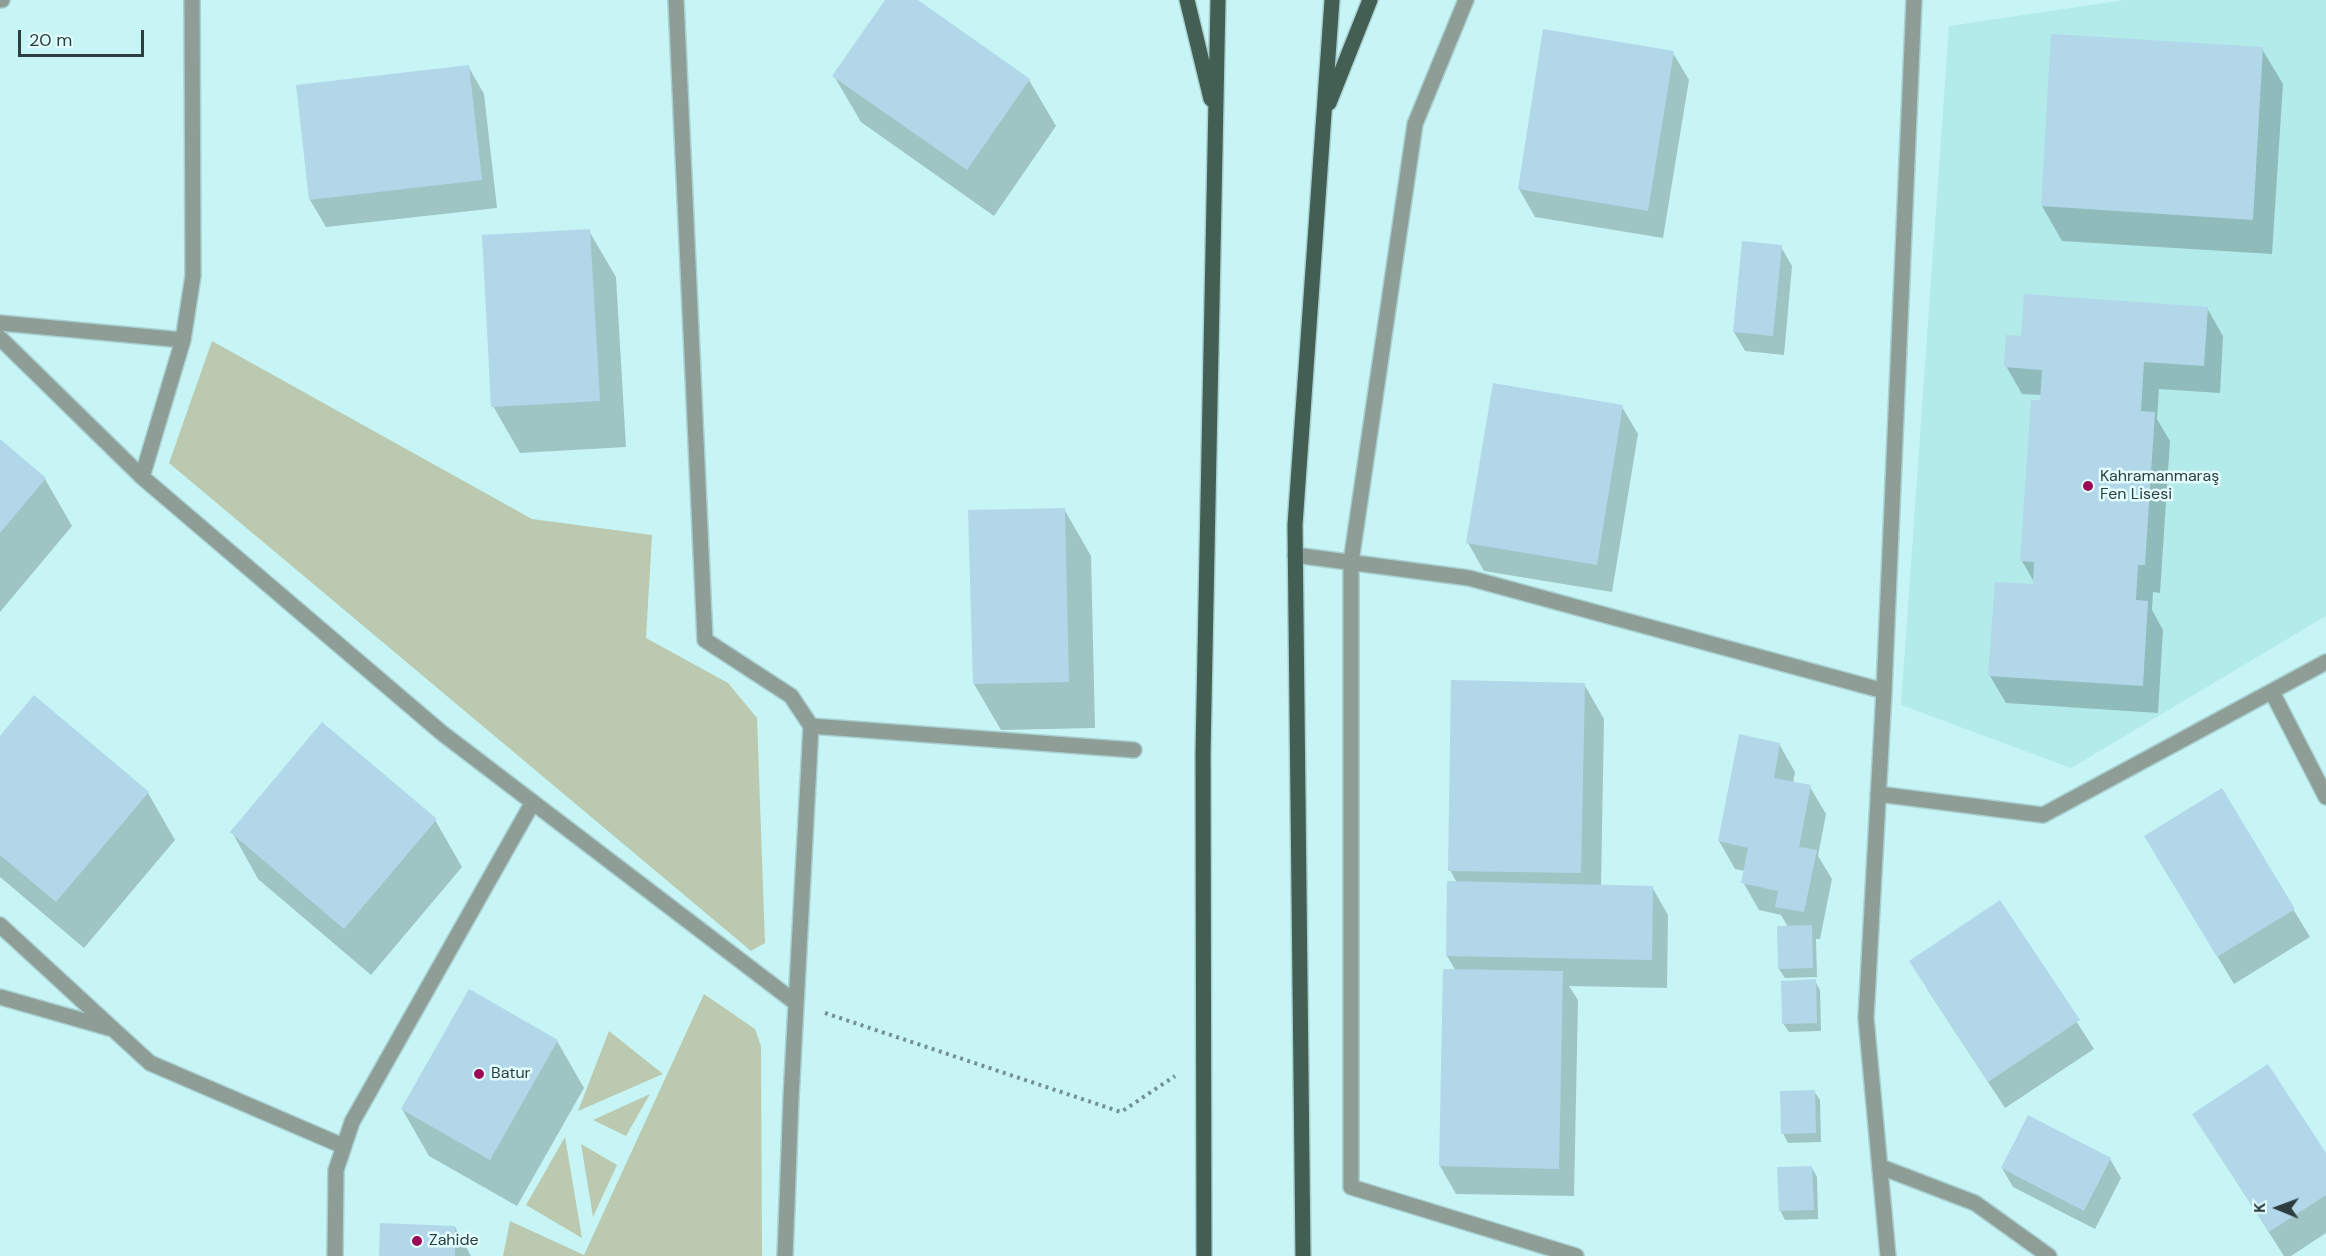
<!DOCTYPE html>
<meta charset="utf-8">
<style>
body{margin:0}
#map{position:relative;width:2326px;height:1256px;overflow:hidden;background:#c7f5f5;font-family:"DM Sans",sans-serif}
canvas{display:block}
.north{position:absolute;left:2248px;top:1178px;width:60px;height:60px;-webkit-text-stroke:4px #e3fefe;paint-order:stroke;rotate:271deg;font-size:16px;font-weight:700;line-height:24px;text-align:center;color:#2c3e3f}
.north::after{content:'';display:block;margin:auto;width:21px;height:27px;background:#2c3e3f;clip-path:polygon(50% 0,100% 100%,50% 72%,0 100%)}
.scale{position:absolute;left:18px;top:30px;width:126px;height:27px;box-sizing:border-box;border:3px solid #2c3e3f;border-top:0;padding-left:8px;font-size:18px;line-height:21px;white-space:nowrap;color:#2c3e3f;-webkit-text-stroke:4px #e3fefe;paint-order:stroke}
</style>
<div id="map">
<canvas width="2326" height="1256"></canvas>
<div class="north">K</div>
<div class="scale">20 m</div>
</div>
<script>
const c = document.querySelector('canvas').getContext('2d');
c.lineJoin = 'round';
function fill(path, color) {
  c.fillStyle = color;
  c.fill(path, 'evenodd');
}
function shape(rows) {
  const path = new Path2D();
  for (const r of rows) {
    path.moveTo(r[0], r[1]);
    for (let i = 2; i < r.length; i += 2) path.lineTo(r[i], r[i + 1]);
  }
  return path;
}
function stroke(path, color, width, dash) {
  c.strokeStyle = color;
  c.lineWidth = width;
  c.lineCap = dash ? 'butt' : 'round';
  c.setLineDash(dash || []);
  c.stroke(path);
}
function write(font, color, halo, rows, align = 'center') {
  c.font = font + ' "DM Sans",sans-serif';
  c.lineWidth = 5;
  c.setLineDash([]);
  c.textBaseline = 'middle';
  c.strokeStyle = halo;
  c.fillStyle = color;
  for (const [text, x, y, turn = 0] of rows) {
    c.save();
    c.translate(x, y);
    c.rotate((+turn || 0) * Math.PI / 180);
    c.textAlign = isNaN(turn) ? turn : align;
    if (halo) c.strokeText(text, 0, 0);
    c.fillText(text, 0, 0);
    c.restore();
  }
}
fill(shape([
 [2124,0,2326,0,2326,616,2071,768,1901,705,1949,26]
]), '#b3eaea');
fill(shape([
 [212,341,532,519,652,535,646,638,728,683,757,718,765,943,751,951,169,463],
 [704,994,755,1029,761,1046,762,1256,503,1256,510,1221,584,1255],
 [609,1031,663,1074,578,1111],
 [650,1094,626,1136,593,1120],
 [565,1137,582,1238,526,1205],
 [581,1144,617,1165,593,1217]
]), '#bac9b0');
fill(shape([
 [887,0,915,0,1029,80,1056,126,994,216,861,122,834,76],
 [2262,49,2283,84,2272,254,2062,241,2042,206],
 [1673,53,1689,80,1663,238,1535,217,1519,189],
 [468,66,484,94,497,208,326,227,310,200],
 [589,231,616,277,626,447,520,453,493,406],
 [1781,247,1792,266,1784,355,1745,351,1734,332],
 [2207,308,2223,336,2220,393,2159,389,2157,419,2170,441,2160,593,2153,592,2152,610,2163,630,2158,713,2006,703,1990,676,2034,582,2022,561,2042,395,2022,394,2006,366,2022,337],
 [1622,407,1638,434,1612,592,1484,571,1468,543],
 [0,441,45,479,72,526,0,612],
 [1064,509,1091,556,1095,728,1001,730,974,684],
 [1584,684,1604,719,1601,886,1652,887,1668,915,1667,988,1569,986,1578,1000,1574,1196,1456,1194,1440,1166,1456,971,1447,956,1457,883,1450,870],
 [0,738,148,793,175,840,84,948,0,877],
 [1779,744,1795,772,1793,783,1810,787,1826,814,1818,856,1832,879,1820,939,1816,939,1817,977,1785,978,1779,969,1788,927,1781,915,1759,910,1743,882,1745,871,1735,869,1719,841],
 [2221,790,2310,937,2234,984,2162,864],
 [435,820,462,867,371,975,258,879,232,832],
 [2000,902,2094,1049,2005,1108,1927,989],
 [1815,981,1820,990,1821,1031,1789,1032,1783,1023],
 [557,1041,584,1088,517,1206,429,1156,402,1109],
 [1814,1091,1820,1100,1821,1142,1788,1143,1783,1133],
 [2194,1115,2326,1155,2326,1233,2291,1256,2284,1256],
 [2110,1159,2121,1178,2095,1229,2013,1187,2002,1168],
 [1812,1168,1817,1177,1818,1219,1785,1220,1780,1210],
 [455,1227,471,1256,380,1256]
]), '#0003');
fill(shape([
 [885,0,918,0,1030,79,967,170,832,76],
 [1543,29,1674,51,1648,211,1518,189],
 [2051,34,2263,47,2253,220,2041,206],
 [469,65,482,180,309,200,296,85],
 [590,229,600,401,491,407,482,235],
 [1742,241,1782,245,1773,336,1733,332],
 [2024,294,2208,307,2204,366,2144,362,2141,411,2155,412,2145,565,2138,565,2136,600,2148,601,2143,686,1988,676,1995,582,2033,584,2034,562,2020,561,2031,400,2040,400,2042,370,2004,367,2006,335,2021,336],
 [1493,383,1623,405,1597,565,1466,543],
 [0,439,46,478,0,533],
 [1065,508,1069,682,973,684,968,510],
 [1451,680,1585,683,1581,873,1448,871],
 [34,695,149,792,56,902,0,855,0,736],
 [322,722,437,819,344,929,230,832],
 [1739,734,1780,743,1774,778,1811,785,1799,847,1817,850,1804,912,1775,907,1778,891,1741,883,1748,848,1718,841],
 [2222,788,2295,909,2217,957,2144,836],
 [1447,881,1653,886,1652,960,1446,956],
 [2000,900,2080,1020,1988,1082,1909,961],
 [1812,925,1813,968,1778,969,1777,926],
 [1443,969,1563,971,1559,1169,1439,1166],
 [1816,979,1817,1023,1782,1024,1781,981],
 [469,989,558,1040,490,1160,401,1109],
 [2268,1064,2326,1153,2326,1195,2269,1232,2192,1114],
 [1815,1090,1816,1133,1781,1134,1780,1091],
 [2028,1115,2111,1158,2084,1211,2001,1168],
 [1812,1166,1814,1210,1779,1211,1777,1167],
 [380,1223,455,1226,455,1256,379,1256]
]), '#b1d7e9');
const minor = shape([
 [0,0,2,0],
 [676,0,705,640,791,696,811,726,791,1098,785,1256],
 [1466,0,1415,124,1351,562,1351,1187,1576,1256],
 [0,323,183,340,193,276,192,0],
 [0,338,142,477,442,733,796,1003],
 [142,477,183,340],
 [1295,555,1469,578,1884,691],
 [2272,692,2326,797],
 [811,726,1134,750],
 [1878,794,2043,815,2326,662],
 [0,925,150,1063,343,1146],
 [0,997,109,1028],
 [1881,1167,1975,1203,2049,1256],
 [335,1256,336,1170,352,1122,533,802],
 [1888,1256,1866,1018,1884,691,1914,0]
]);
const major = shape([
 [1187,0,1211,99],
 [1329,103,1370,0],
 [1204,1256,1203,753,1218,0],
 [1303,1256,1295,525,1332,0]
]);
stroke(minor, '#a8d0d1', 18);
stroke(major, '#a8d0d1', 18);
stroke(shape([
 [825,1013,1121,1112,1175,1076]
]), '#729192', 4, [3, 4.5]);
stroke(minor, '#8e9e96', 15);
stroke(major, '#435e52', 15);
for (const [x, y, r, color] of [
 [2088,486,6,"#9d0a57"],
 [479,1074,6,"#9d0a57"],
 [417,1241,6,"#9d0a57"]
]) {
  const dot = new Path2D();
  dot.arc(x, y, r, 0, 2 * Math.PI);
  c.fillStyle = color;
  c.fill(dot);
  stroke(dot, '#e3fefe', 2);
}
write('16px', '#2c3e3f', '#e3fefe', [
 ["Kahramanmaraş",2100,477],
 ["Fen Lisesi",2100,495],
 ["Batur",491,1074],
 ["Zahide",429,1241]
], 'left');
</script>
